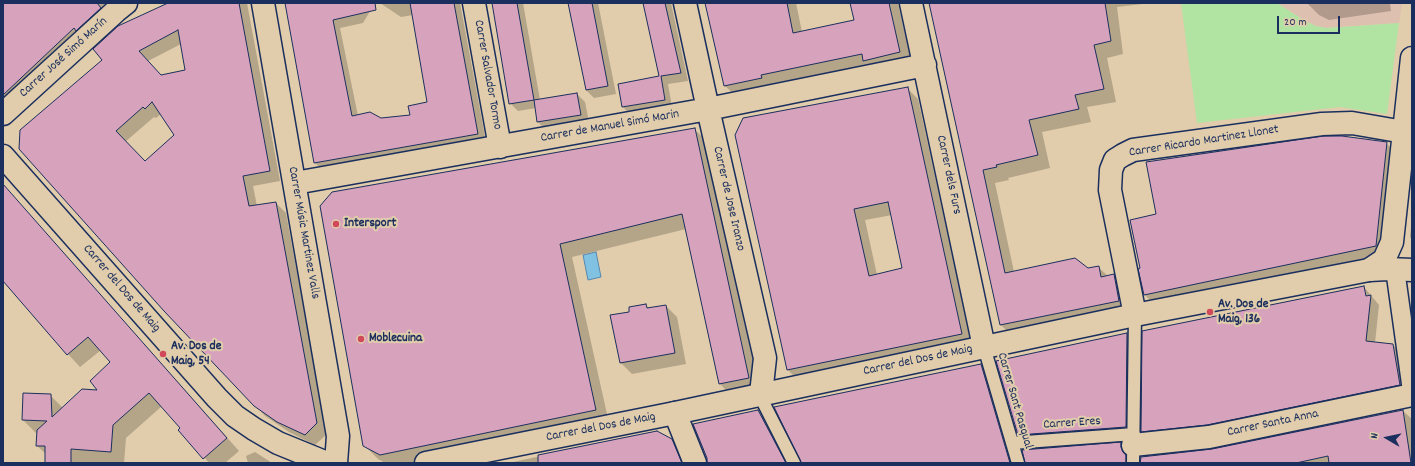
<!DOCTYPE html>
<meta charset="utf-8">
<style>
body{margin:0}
#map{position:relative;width:1415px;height:466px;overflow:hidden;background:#e1cdab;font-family:Dekko,sans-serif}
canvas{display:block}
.frame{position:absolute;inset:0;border:4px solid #1b2f5e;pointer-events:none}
.north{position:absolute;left:1367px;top:418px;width:40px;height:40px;-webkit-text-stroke:3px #e1cdab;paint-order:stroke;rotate:279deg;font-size:11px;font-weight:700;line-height:16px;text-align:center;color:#1b2f5e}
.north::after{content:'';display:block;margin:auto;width:14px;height:18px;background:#1b2f5e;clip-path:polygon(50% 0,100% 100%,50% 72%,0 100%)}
.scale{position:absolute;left:1277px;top:16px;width:63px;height:18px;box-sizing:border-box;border:2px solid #1b2f5e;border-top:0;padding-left:5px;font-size:12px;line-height:14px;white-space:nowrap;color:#1b2f5e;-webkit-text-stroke:3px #e1cdab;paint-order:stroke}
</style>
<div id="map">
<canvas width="1415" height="466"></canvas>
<div class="frame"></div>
<div class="north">N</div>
<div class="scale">20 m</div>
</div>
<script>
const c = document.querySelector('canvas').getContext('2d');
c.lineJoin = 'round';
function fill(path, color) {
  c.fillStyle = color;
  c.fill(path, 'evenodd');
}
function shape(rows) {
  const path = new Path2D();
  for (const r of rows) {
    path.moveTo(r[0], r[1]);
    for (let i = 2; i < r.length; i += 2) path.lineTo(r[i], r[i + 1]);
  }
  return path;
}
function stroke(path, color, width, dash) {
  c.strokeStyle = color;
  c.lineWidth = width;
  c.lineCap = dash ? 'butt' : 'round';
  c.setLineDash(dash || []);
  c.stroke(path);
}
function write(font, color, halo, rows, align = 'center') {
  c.font = font + ' Dekko,sans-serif';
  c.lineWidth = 4;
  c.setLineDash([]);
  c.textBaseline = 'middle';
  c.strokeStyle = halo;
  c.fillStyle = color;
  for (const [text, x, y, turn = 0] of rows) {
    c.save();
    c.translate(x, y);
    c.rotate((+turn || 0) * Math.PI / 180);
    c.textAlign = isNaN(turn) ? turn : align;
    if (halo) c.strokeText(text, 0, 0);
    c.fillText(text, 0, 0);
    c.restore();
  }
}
fill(shape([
 [1277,3,1402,3,1402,5,1399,23,1326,28,1316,26,1305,21]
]), '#dec0b0');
fill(shape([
 [1181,3,1277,3,1305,21,1316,26,1326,28,1399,23,1387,114,1340,107,1197,123]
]), '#b1e3a3');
const water = shape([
 [596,252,601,277,588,280,583,255,596,252]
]);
fill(water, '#81c2e2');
stroke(water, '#5887ad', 1);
fill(shape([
 [3,3,118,3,3,113],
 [170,3,247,3,280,181,253,186,257,206,276,203,286,213,327,434,315,445,289,432,265,416,255,405,20,148],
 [181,44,186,71,161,76,148,61],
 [161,114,175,135,145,162,125,142,154,117,156,118],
 [286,3,375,3,363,23,340,28,358,116,381,119,411,116,428,103,413,15,401,17,380,3,460,3,486,142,324,171,315,163],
 [493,3,523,3,540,100,577,94,585,102,589,122,546,130,538,122,536,108,518,111,510,103],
 [569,3,598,3,616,94,594,98,586,90],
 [644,3,671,3,688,81,668,84,672,107,631,115,623,107,619,85,660,77],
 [707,3,796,3,802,32,855,20,851,3,898,3,912,64,738,98,725,86],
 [931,3,1151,3,1117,7,1123,54,1107,58,1116,102,1087,107,1091,122,1042,132,1050,168,1008,178,1009,180,995,183,1014,272,1087,269,1098,267,1108,276,1114,275,1127,288,1132,313,1014,338,1001,325],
 [1307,3,1390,3,1391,11,1329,20,1319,15],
 [907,88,918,99,972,345,799,381,788,370,736,135],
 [892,215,903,269,877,275,865,220],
 [694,129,708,142,762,391,733,397,720,384,686,229,572,257,609,423,417,463,385,463,378,459,364,445,332,193],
 [1386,143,1396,153,1386,255,1155,305,1145,295,1140,269,1157,215],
 [3,185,239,451,225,463,209,463,162,406,126,438,124,463,46,463,46,454,37,446,38,433,36,433,23,420,50,395,63,408,99,391,112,362,101,350,80,367,68,354,3,279],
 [1412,217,1412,240,1410,237],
 [1364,287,1379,305,1375,343,1393,345,1402,353,1408,393,1151,440,1142,431],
 [645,305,649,309,666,306,677,317,686,364,632,374,621,363,630,313],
 [1127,334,1134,341,1132,434,1025,441,1019,435],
 [981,365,990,374,1016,463,802,463],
 [758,411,767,420,789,463,708,463],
 [1403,411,1412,419,1412,463,1141,463,1212,450],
 [657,432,671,439,680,449,686,463,508,463],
 [1121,444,1129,452,1133,463,1026,463],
 [255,452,269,461,271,463,248,463,246,456]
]), '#0003');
const building = shape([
 [3,3,97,3,101,8,76,31,74,28,3,95,3,3],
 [168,3,239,3,270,171,243,176,249,206,276,202,317,423,305,435,277,422,254,406,164,311,19,149,20,130,102,60,93,49,118,26,168,3],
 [178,30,185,70,161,75,139,51,178,30],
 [152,102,174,135,145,161,116,131,143,107,145,109,152,102],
 [285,3,375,3,376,10,333,20,352,116,370,112,381,118,410,115,408,106,427,102,410,3,454,3,478,134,314,163,285,3],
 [492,3,517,3,534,100,509,104,492,3],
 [568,3,592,3,608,86,586,90,568,3],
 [643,3,665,3,681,73,661,76,665,100,622,107,618,84,659,76,643,3],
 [705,3,787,3,793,33,854,20,850,3,889,3,900,52,863,61,862,54,761,75,762,78,724,86,705,3],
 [929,3,1105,3,1111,41,1094,45,1104,89,1075,95,1079,109,1029,120,1038,155,996,165,997,167,983,170,1005,273,1075,258,1088,268,1099,266,1101,277,1114,274,1119,301,1000,325,929,3],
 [908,87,962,334,787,370,735,135,743,118,908,87],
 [888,202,902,268,869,276,854,209,888,202],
 [577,93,581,115,537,122,534,100,577,93],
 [695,128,749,378,719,384,682,214,560,244,596,410,380,455,363,446,320,206,332,192,695,128],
 [1323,136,1342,136,1387,142,1376,246,1144,295,1138,269,1140,268,1130,220,1156,214,1146,162,1323,136],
 [3,184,227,438,203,459,178,430,180,428,149,393,113,425,111,452,71,449,71,463,45,463,45,446,36,446,37,430,47,421,22,420,23,393,51,394,52,417,82,389,97,390,90,381,110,362,88,337,67,355,3,281,3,184],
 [1364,286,1366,296,1371,295,1366,341,1393,344,1400,385,1207,425,1141,432,1142,331,1364,286],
 [646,304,647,308,666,305,675,353,620,363,610,315,629,312,629,307,646,304],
 [1127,333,1126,427,1018,435,996,361,1127,333],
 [981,364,1010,463,801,463,774,407,981,364],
 [758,410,786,463,707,463,707,458,693,424,758,410],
 [1403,410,1411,463,1329,463,1328,456,1296,463,1140,463,1141,457,1212,449,1403,410],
 [657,431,672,439,682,463,538,463,538,455,657,431],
 [1121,442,1121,447,1123,452,1126,455,1126,463,1025,463,1022,450,1121,442]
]);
fill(building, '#d7a2bb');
stroke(building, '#1b2f5e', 1);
const service = shape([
 [984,347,1018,463],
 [761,394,762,400,794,463],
 [1012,443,1134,434],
 [1133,463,1135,315]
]);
const pedestrian = shape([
 [1395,269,1412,391]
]);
const minor = shape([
 [263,3,338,436,336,463],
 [474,3,500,147],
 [685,3,708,109,765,358,761,394],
 [911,3,984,347],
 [3,114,116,11,126,3],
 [295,183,708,109,925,65],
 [1369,270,1384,260,1392,242,1412,58],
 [1135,315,1110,190,1111,170,1115,160,1123,155,1133,150,1322,124,1352,123,1404,132],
 [675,413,695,463],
 [1133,445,1209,437,1412,395]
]);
const tertiary = shape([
 [3,156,217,398,235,416,254,429,278,443,327,463],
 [426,463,675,413,1135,315,1369,270,1388,269,1412,270]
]);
stroke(service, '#1b2f5e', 15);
stroke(pedestrian, '#1b2f5e', 21);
stroke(minor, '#1b2f5e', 25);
stroke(tertiary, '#1b2f5e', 25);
stroke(service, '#e1cdab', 12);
stroke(pedestrian, '#e1cdab', 18);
stroke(minor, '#e1cdab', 22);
stroke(tertiary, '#e1cdab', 22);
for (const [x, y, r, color] of [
 [336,224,4,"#d1495b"],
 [1210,312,4,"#d1495b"],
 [361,339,4,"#d1495b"],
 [163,354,4,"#d1495b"]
]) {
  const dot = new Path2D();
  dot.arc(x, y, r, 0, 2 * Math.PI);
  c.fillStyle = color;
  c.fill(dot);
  stroke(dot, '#e1cdab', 1.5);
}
write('13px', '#1b2f5e', '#e1cdab', [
 ["Carrer José Simó Marín",64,58,-42],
 ["Carrer Salvador Tormo",487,75,80],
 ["Carrer de Manuel Simó Marin",610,127,-10],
 ["Carrer Ricardo Martinez Llonet",1204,142,-9],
 ["Carrer dels Furs",948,175,78],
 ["Carrer de Jose Iranzo",728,199,77],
 ["Carrer Músic Martinez Valls",303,233,80],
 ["Carrer del Dos de Maig",121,289,49],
 ["Carrer del Dos de Maig",918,361,-12],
 ["Carrer Sant Pasqual",1014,401,74],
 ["Carrer Eres",1072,424,-4],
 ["Carrer Santa Anna",1273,424,-12],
 ["Carrer del Dos de Maig",601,428,-11]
]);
write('bold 13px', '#1b2f5e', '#e1cdab', [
 ["Intersport",344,224],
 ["Av. Dos de",1218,305],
 ["Maig, 136",1218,320],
 ["Moblecuina",369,339],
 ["Av. Dos de",171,347],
 ["Maig, 54",171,362]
], 'left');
</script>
